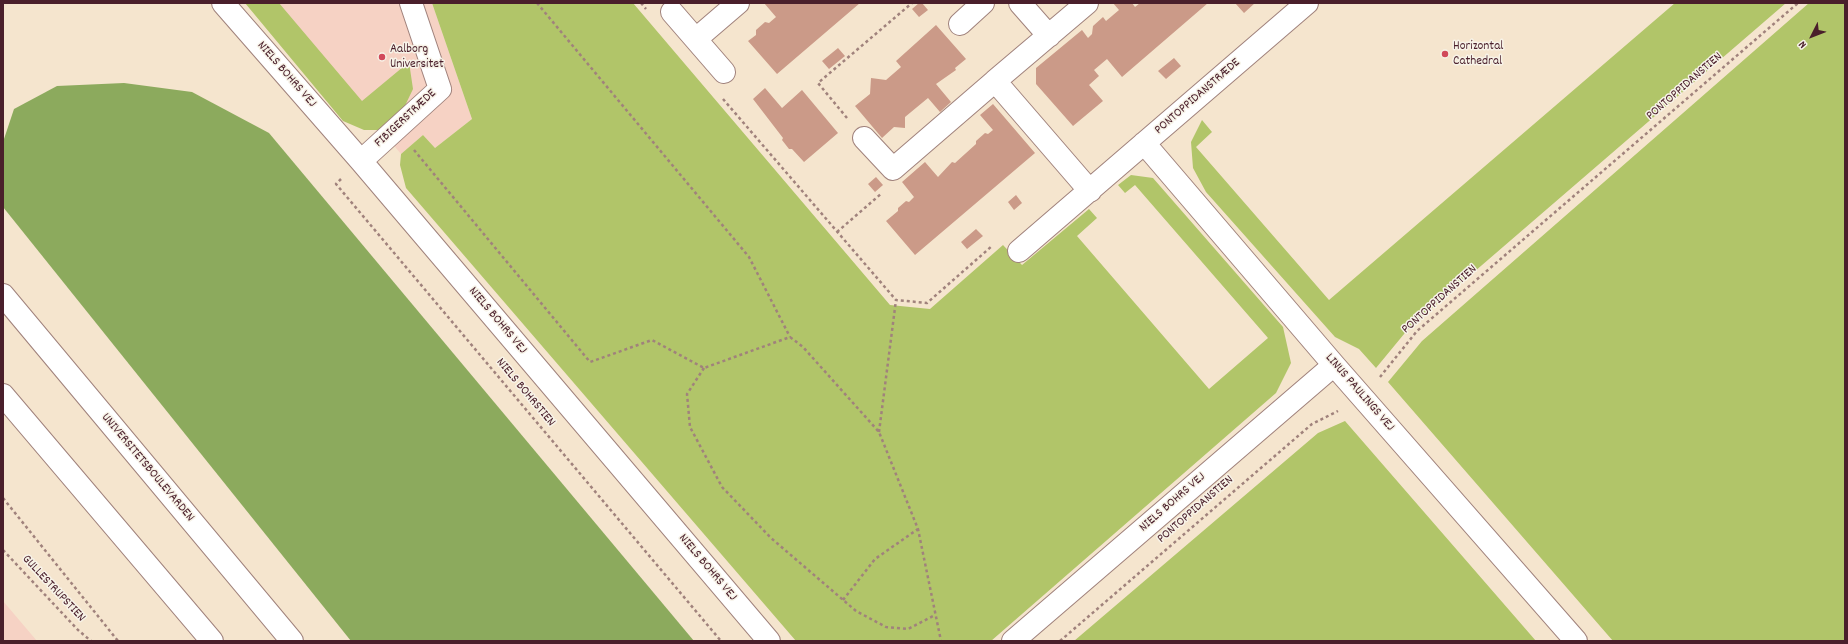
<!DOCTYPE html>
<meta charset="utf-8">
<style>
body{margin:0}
#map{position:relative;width:1848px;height:644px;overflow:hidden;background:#f5e5ce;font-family:Dekko,sans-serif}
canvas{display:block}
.frame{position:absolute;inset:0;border:4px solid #4a1f2b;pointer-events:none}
.north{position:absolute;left:1792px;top:16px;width:40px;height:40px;-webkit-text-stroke:3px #f7f3e8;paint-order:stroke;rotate:228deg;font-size:11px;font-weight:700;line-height:16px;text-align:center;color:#4a1f2b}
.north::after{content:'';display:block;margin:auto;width:14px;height:18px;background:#4a1f2b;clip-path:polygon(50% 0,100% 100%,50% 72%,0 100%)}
</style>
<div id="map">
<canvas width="1848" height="644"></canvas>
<div class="frame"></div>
<div class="north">N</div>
</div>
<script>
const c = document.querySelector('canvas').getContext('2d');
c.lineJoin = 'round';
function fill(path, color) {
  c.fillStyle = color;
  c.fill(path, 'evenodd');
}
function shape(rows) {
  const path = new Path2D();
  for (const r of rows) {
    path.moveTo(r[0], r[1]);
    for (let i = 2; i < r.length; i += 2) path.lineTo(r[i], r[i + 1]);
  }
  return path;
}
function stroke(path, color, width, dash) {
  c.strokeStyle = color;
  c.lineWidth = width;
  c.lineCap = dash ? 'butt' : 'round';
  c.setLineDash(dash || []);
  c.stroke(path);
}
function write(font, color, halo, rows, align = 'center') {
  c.font = font + ' Dekko,sans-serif';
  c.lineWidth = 3;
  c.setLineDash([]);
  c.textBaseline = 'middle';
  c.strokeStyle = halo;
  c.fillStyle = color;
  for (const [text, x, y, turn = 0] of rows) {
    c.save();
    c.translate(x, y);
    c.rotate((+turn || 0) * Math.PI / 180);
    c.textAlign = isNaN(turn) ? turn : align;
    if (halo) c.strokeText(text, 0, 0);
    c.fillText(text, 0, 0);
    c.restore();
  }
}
fill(shape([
 [266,3,432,3,472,119,435,148,423,135,401,154,370,117],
 [3,601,37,641,3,641]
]), '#f6d2c4');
fill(shape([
 [245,3,279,3,362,101,409,62,413,89,402,112,381,130,364,130,343,121],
 [432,3,633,3,890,305,930,309,1003,245,1022,265,1089,209,1097,218,1077,236,1209,389,1268,338,1135,185,1125,193,1118,185,1131,175,1153,178,1283,327,1291,363,1276,393,991,641,796,641,406,188,400,165,401,154,423,135,435,148,472,119],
 [1675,3,1786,3,1409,328,1376,368,1359,349,1335,337,1206,192,1193,168,1191,142,1202,120,1212,132,1196,147,1329,300],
 [1809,3,1845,3,1845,641,1613,641,1388,382,1422,341],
 [1345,421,1536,641,1074,641,1318,433]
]), '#b1c569');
fill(shape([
 [124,83,192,92,269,133,694,641,351,641,3,207,3,142,14,109,57,86]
]), '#8caa5d');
fill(shape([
 [764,3,860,3,777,74,748,41,756,35,756,30,765,22,769,23,776,17],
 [919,3,922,3,928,10,919,17,912,9],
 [1113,3,1132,3,1135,7,1140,3,1208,3,1122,77,1107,59,1094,70,1099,76,1089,85,1103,101,1073,126,1036,84,1036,68,1082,30,1088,38,1092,34,1093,26,1103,17,1106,21,1119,10],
 [1235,3,1255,3,1244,13],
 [936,25,966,59,955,68,956,70,936,84,951,102,940,112,928,98,905,117,905,128,894,127,882,138,855,106,870,94,871,78,886,80,901,67,896,61],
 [838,48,845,56,829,69,822,61],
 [1174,58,1181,66,1166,79,1158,71],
 [765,88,782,108,802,90,838,133,804,162,792,149,789,149,782,140,783,138,753,99],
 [993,104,1035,153,915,255,886,221,898,211,898,208,906,201,909,202,914,197,902,182,925,162,938,177,952,162,955,163,976,144,976,141,985,133,988,134,993,130,980,115],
 [876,177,883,185,875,192,868,184],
 [1016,195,1022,203,1014,210,1008,202],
 [976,229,983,236,967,249,961,242]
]), '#cb9a88');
const minor = shape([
 [223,3,361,161,769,641],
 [1020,3,1049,36],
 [1087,3,995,81,1090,191],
 [672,12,724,72],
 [960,24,983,3],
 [696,39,738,3],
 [864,138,893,169,995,81],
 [1144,143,1334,365,1576,641],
 [361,161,440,89,411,3],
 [1019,251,1307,3],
 [1013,641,1334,365]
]);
const major = shape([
 [3,295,292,641],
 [3,395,212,641]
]);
stroke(minor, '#a0827c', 24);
stroke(major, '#a0827c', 24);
stroke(shape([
 [537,3,749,257,790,337],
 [641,3,646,9],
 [723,99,896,300,927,303,992,246],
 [847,118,818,83,912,3],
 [414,150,590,362,652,340,704,368,790,337,803,347,879,432,918,529,941,641],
 [341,179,336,184,721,641],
 [837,232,882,193],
 [704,368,687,394,690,427,722,487,771,538,856,611,886,627,908,629,935,615],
 [1380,377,1417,331,1798,3],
 [879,432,896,300],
 [3,498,118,641],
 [3,550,78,630,91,641],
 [843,600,875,559,918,529],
 [1060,641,1312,424,1338,411]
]), '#a0827c', 2.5, [3, 3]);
stroke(minor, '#fff', 22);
stroke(major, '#fff', 22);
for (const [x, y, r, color] of [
 [1445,54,4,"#d1495b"],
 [382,57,4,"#d1495b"]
]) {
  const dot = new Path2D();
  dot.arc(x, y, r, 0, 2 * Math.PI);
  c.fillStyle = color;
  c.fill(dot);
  stroke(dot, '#f7f3e8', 1.5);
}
write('13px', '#4a1f2b', '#f7f3e8', [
 ["Horizontal",1453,47],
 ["Cathedral",1453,62],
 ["Aalborg",390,50],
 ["Universitet",390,65]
], 'left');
write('13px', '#4a1f2b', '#f7f3e8', [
 ["NIELS BOHRS VEJ",286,75,49],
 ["PONTOPPIDANSTIEN",1685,87,-41],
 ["PONTOPPIDANSTRÆDE",1198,97,-41],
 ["FIBIGERSTRÆDE",406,119,-43],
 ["PONTOPPIDANSTIEN",1440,300,-42],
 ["NIELS BOHRS VEJ",497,321,50],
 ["NIELS BOHRSTIEN",525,393,50],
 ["LINUS PAULINGS VEJ",1359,393,49],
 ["UNIVERSITETSBOULEVARDEN",147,468,50],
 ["NIELS BOHRS VEJ",1173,503,-41],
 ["PONTOPPIDANSTIEN",1196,510,-41],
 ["NIELS BOHRS VEJ",707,568,50],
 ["GULLESTRUPSTIEN",53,589,47]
]);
</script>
